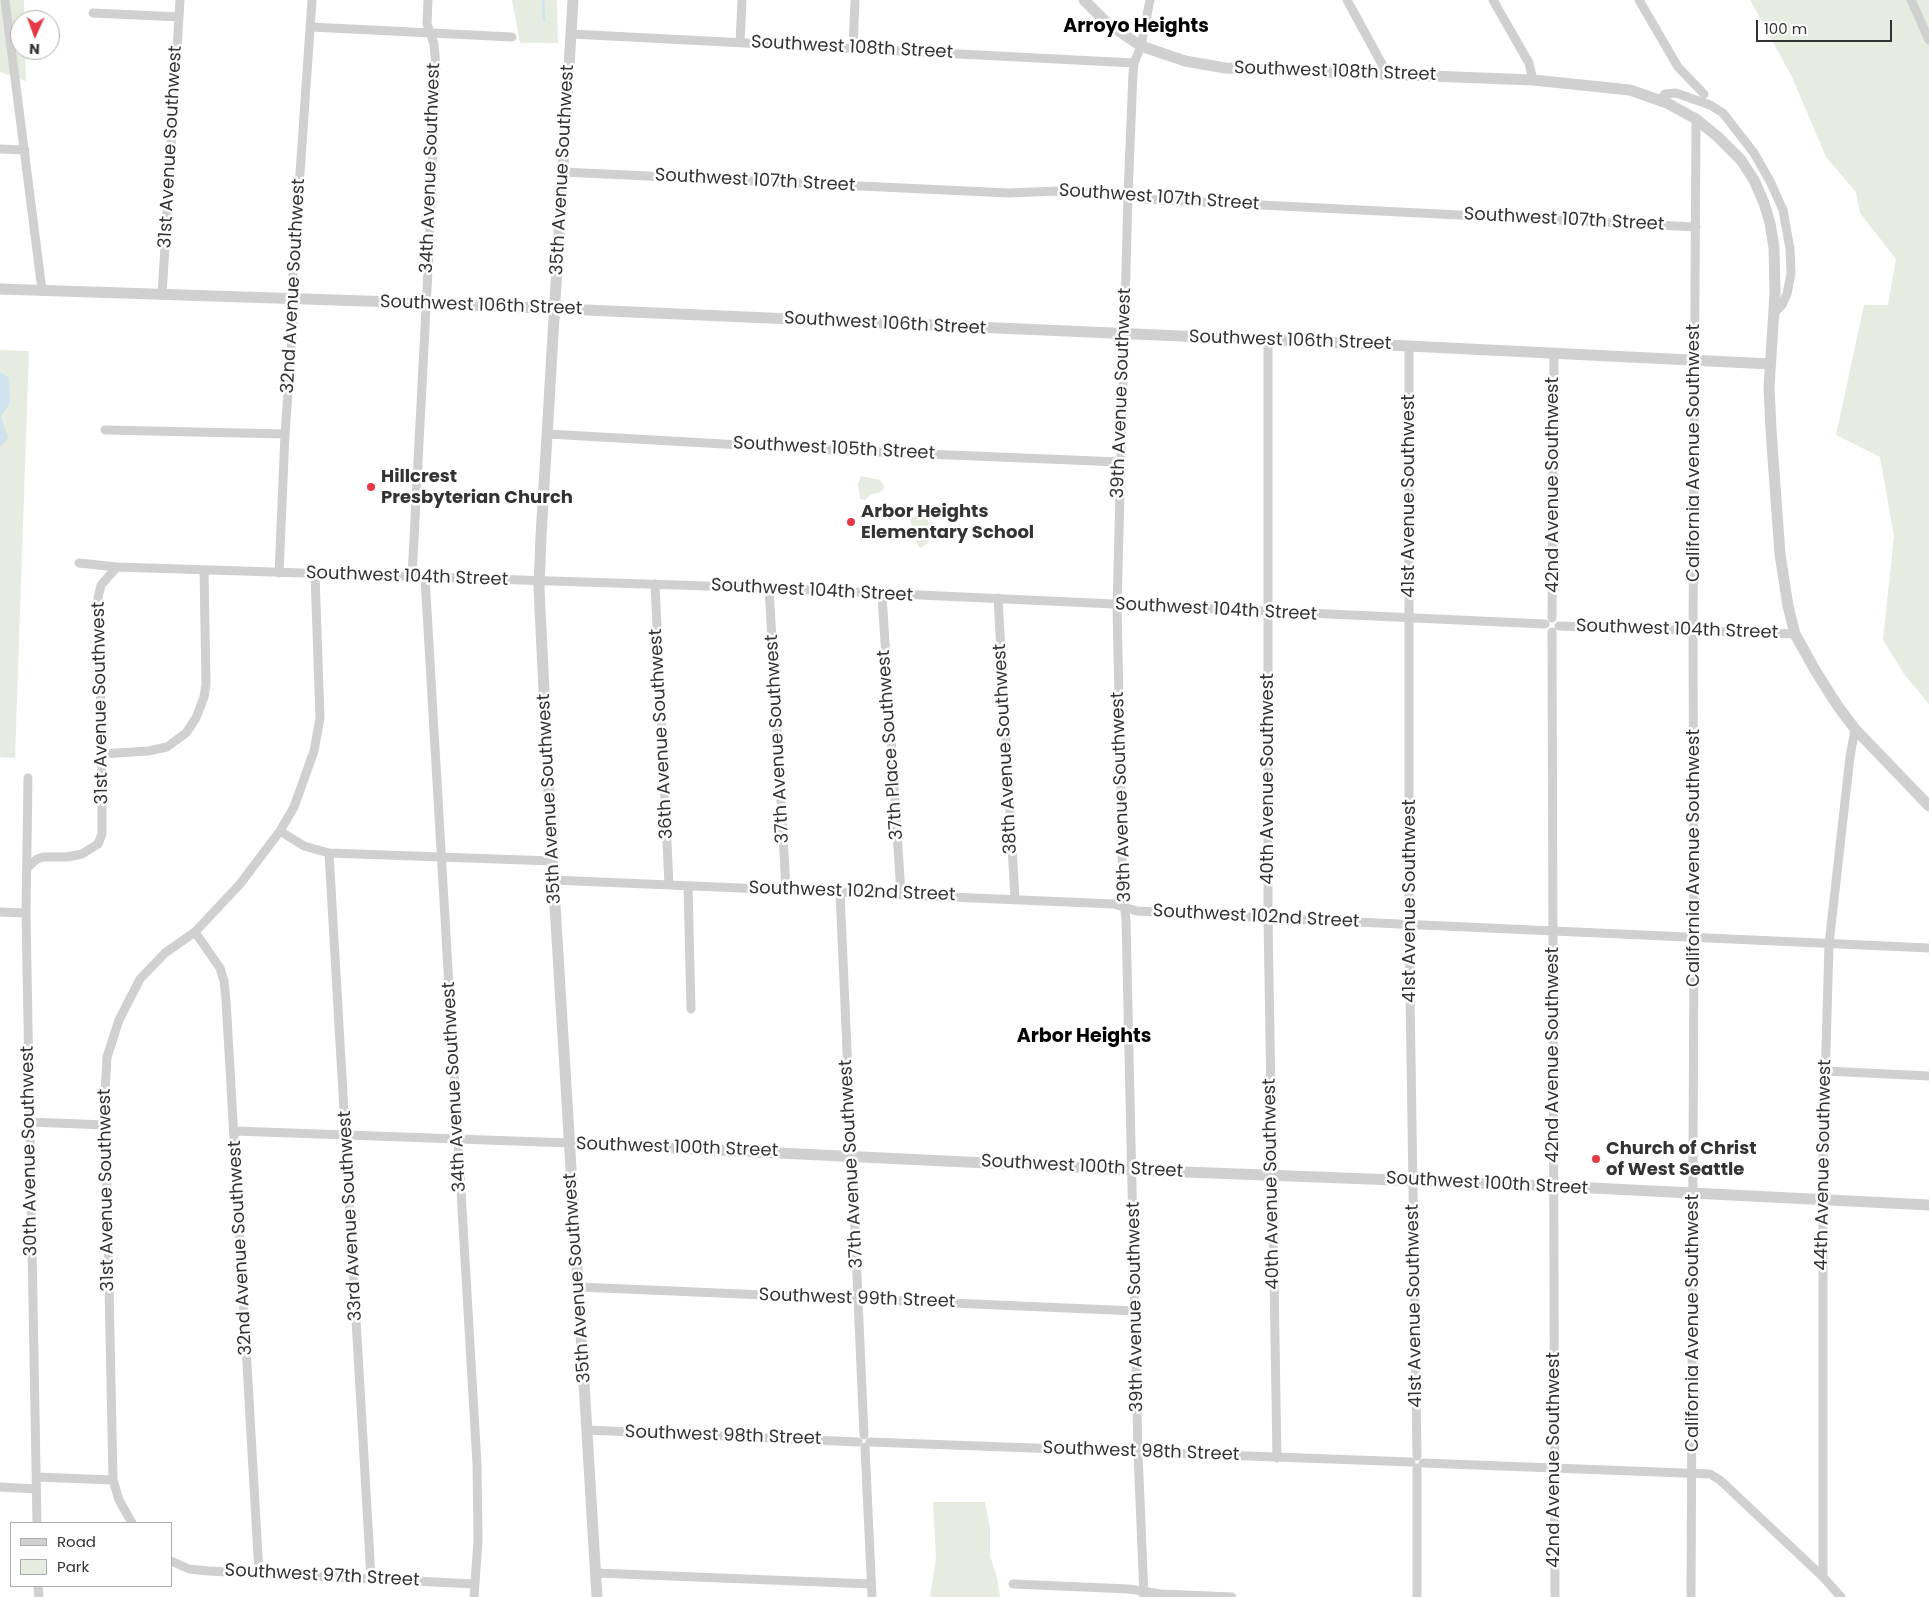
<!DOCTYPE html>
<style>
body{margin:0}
#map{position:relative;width:1929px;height:1597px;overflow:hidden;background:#fff;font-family:Poppins,sans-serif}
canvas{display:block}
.legend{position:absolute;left:10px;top:1522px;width:162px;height:65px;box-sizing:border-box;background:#fff;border:1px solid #adadad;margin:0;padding:6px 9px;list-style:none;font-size:15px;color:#333}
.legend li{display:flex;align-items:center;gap:10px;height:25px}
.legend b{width:25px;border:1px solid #adadad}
.north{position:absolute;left:10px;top:10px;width:50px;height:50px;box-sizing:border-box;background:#fff;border:1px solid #adadad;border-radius:50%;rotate:182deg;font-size:14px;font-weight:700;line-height:20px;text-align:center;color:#333}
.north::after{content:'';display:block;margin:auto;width:18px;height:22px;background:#e63946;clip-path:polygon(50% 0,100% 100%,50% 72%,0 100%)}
.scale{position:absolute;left:1756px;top:20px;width:136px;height:22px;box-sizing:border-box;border:2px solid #333;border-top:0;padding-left:6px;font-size:15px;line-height:18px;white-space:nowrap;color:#333;-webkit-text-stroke:4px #fff;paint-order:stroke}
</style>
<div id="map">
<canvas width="1929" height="1597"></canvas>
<ul class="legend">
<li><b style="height:6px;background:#d0d0d0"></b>Road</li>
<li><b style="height:14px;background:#e6ecdf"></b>Park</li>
</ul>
<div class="north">N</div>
<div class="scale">100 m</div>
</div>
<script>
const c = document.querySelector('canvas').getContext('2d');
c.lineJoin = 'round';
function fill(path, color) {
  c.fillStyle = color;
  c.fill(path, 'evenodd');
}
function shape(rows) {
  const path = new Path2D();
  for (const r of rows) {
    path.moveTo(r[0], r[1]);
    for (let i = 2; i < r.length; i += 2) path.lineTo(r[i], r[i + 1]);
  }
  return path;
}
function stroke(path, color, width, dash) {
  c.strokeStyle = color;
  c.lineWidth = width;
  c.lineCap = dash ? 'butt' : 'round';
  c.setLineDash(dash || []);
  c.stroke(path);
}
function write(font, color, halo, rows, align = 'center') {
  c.font = font + ' Poppins,sans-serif';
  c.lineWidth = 5;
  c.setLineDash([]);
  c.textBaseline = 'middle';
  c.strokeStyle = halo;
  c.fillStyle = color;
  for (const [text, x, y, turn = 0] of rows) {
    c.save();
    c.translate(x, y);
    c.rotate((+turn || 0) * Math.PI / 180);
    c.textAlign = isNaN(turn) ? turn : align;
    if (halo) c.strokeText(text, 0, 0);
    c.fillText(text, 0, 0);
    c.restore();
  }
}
fill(shape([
 [0,0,24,0,24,20,20,20,20,50,25,50,26,81,0,72],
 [512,0,557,0,558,43,520,43],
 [1750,0,1929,0,1929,704,1904,674,1883,640,1894,536,1880,457,1836,435,1864,305,1888,305,1896,259,1860,213,1856,192,1826,157,1792,77],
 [0,350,29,351,15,758,0,757],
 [861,476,880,480,884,486,883,490,880,492,870,495,865,500,860,499,858,484],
 [920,515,924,515,929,522,928,543,920,548,915,540,910,518],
 [933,1502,985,1502,990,1528,990,1556,997,1577,1000,1597,930,1597,936,1558]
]), '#e6ecdf');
fill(shape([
 [0,372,9,378,10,403,1,416,8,438,0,447]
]), '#cfe2ee');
stroke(shape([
 [543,0,544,21]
]), '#cfe2ee', 2.5);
stroke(shape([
 [5,0,42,290],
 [1347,0,1388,75],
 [1493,0,1529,63,1533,80],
 [1639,0,1678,67,1704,94],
 [1911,0,1929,40],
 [93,13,179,17],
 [311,27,512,37],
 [571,34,1134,63],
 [740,42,742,0],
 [853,49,855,0],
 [1661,100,1665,94,1676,93,1710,105,1723,113,1754,153,1770,181,1783,210,1790,249,1791,273,1787,294,1782,305,1774,313],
 [0,149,25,150],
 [563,172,1009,193,1059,191,1119,193,1143,199,1696,227],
 [162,295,180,0],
 [1268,341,1268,918,1277,1458],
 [1409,346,1409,924,1417,1456],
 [105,430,285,434],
 [548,434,829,450,1120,462],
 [79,563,117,567,769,588,1545,624],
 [279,573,285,434,294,309,292,289,312,0],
 [412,577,429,251,436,67,434,44,427,24,428,0],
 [425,577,477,1464,478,1540,474,1597],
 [655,584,669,885],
 [769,588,786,889],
 [882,595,901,895],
 [998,598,1015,899],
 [1552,618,1554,353],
 [1559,626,1795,634],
 [1552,632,1555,1597],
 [102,754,148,751,167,747,186,733,196,718,204,697,206,684,204,570],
 [28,778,26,913,37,1523],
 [280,831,304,846,329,853,552,861],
 [329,853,371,1578],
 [27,868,37,859,43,857,67,857,82,854,98,844,102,834,102,754,98,598,101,585,117,567],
 [553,880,1114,904,1137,911,1268,918,1929,948],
 [688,886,691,1009],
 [840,892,864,1435],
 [0,912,26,913],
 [195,932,220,968,224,981,226,1000,259,1573],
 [1825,1071,1929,1076],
 [29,1122,106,1125],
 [235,1131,570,1143],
 [579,1287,1136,1311],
 [587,1430,858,1442],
 [870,1442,1411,1462],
 [865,1447,872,1597],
 [1423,1463,1710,1474,1720,1480,1823,1577],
 [37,1477,113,1480],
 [0,1487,36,1489],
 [132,1523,119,1500,113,1480,105,1092,107,1057,119,1020,140,979,165,953,195,932,240,884,280,831,294,807,314,751,320,718,315,574],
 [171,1561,189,1569,208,1571,475,1584],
 [596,1573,871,1584],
 [1013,1584,1129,1589,1161,1594,1232,1597],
 [38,1586,39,1597],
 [1144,1597,1138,1452,1126,920,1123,895,1117,606,1128,195,1133,73,1134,63,1141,46,1150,0],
 [1417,1597,1417,1468],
 [1691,1597,1694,938,1693,632,1696,119],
 [1841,1597,1823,1577,1823,1154,1829,944,1850,757,1855,729]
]), '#d0d0d0', 9);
stroke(shape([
 [573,0,541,536,539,589,553,872,597,1597],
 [1084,0,1108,24,1141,46,1185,61,1225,68,1533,80,1630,90,1667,103,1696,119,1718,137,1741,160,1754,180,1764,203,1770,223,1774,248,1775,294,1769,387,1771,430,1780,554,1788,606,1795,634,1815,670,1837,705,1855,729,1929,806],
 [0,289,426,303,1409,346,1770,364],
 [570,1143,1133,1170,1553,1186,1929,1205]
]), '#d0d0d0', 11);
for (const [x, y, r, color] of [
 [371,487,5,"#e63946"],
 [851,522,5,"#e63946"],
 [1596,1159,5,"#e63946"]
]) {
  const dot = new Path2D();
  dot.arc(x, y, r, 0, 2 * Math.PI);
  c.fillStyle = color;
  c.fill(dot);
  stroke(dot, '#fff', 2);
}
write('18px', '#333', '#fff', [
 ["Southwest 108th Street",852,48,3],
 ["Southwest 108th Street",1335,72,2],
 ["31st Avenue Southwest",171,147,-87],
 ["34th Avenue Southwest",431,168,-88],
 ["35th Avenue Southwest",563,170,-87],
 ["Southwest 107th Street",755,181,3],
 ["Southwest 107th Street",1159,198,4],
 ["Southwest 107th Street",1564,220,3],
 ["32nd Avenue Southwest",294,286,-87],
 ["Southwest 106th Street",481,306,2],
 ["Southwest 106th Street",885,324,3],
 ["Southwest 106th Street",1290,341,2],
 ["39th Avenue Southwest",1122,393,-88],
 ["Southwest 105th Street",834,449,3],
 ["California Avenue Southwest",1694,453,-90],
 ["42nd Avenue Southwest",1553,485,-90],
 ["41st Avenue Southwest",1409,496,-90],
 ["Southwest 104th Street",407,577,2],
 ["Southwest 104th Street",812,591,3],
 ["Southwest 104th Street",1216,610,3],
 ["Southwest 104th Street",1677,630,2],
 ["31st Avenue Southwest",101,703,-91],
 ["36th Avenue Southwest",662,734,-93],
 ["37th Avenue Southwest",778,739,-93],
 ["37th Place Southwest",891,745,-94],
 ["38th Avenue Southwest",1006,749,-93],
 ["40th Avenue Southwest",1268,779,-90],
 ["39th Avenue Southwest",1122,797,-92],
 ["35th Avenue Southwest",550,799,-93],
 ["California Avenue Southwest",1694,858,-90],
 ["Southwest 102nd Street",852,892,2],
 ["41st Avenue Southwest",1410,901,-90],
 ["Southwest 102nd Street",1256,917,3],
 ["42nd Avenue Southwest",1553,1055,-90],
 ["34th Avenue Southwest",455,1087,-93],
 ["Southwest 100th Street",677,1148,2],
 ["30th Avenue Southwest",30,1151,-91],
 ["37th Avenue Southwest",852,1164,-93],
 ["44th Avenue Southwest",1824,1165,-89],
 ["Southwest 100th Street",1082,1167,3],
 ["40th Avenue Southwest",1272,1184,-91],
 ["Southwest 100th Street",1487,1184,3],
 ["31st Avenue Southwest",107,1190,-91],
 ["33rd Avenue Southwest",351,1216,-93],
 ["32nd Avenue Southwest",241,1248,-93],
 ["35th Avenue Southwest",578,1278,-94],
 ["Southwest 99th Street",857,1299,2],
 ["41st Avenue Southwest",1415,1306,-91],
 ["39th Avenue Southwest",1136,1307,-91],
 ["California Avenue Southwest",1693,1323,-90],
 ["Southwest 98th Street",723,1436,2],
 ["Southwest 98th Street",1141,1452,2],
 ["42nd Avenue Southwest",1554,1460,-90],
 ["Southwest 97th Street",322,1576,3]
]);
write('bold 18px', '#333', '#fff', [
 ["Hillcrest",381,477],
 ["Presbyterian Church",381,498],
 ["Arbor Heights",861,512],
 ["Elementary School",861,533],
 ["Church of Christ",1606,1149],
 ["of West Seattle",1606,1170]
], 'left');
write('bold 19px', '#000', '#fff', [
 ["Arroyo Heights",1136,27],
 ["Arbor Heights",1084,1037]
]);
</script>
